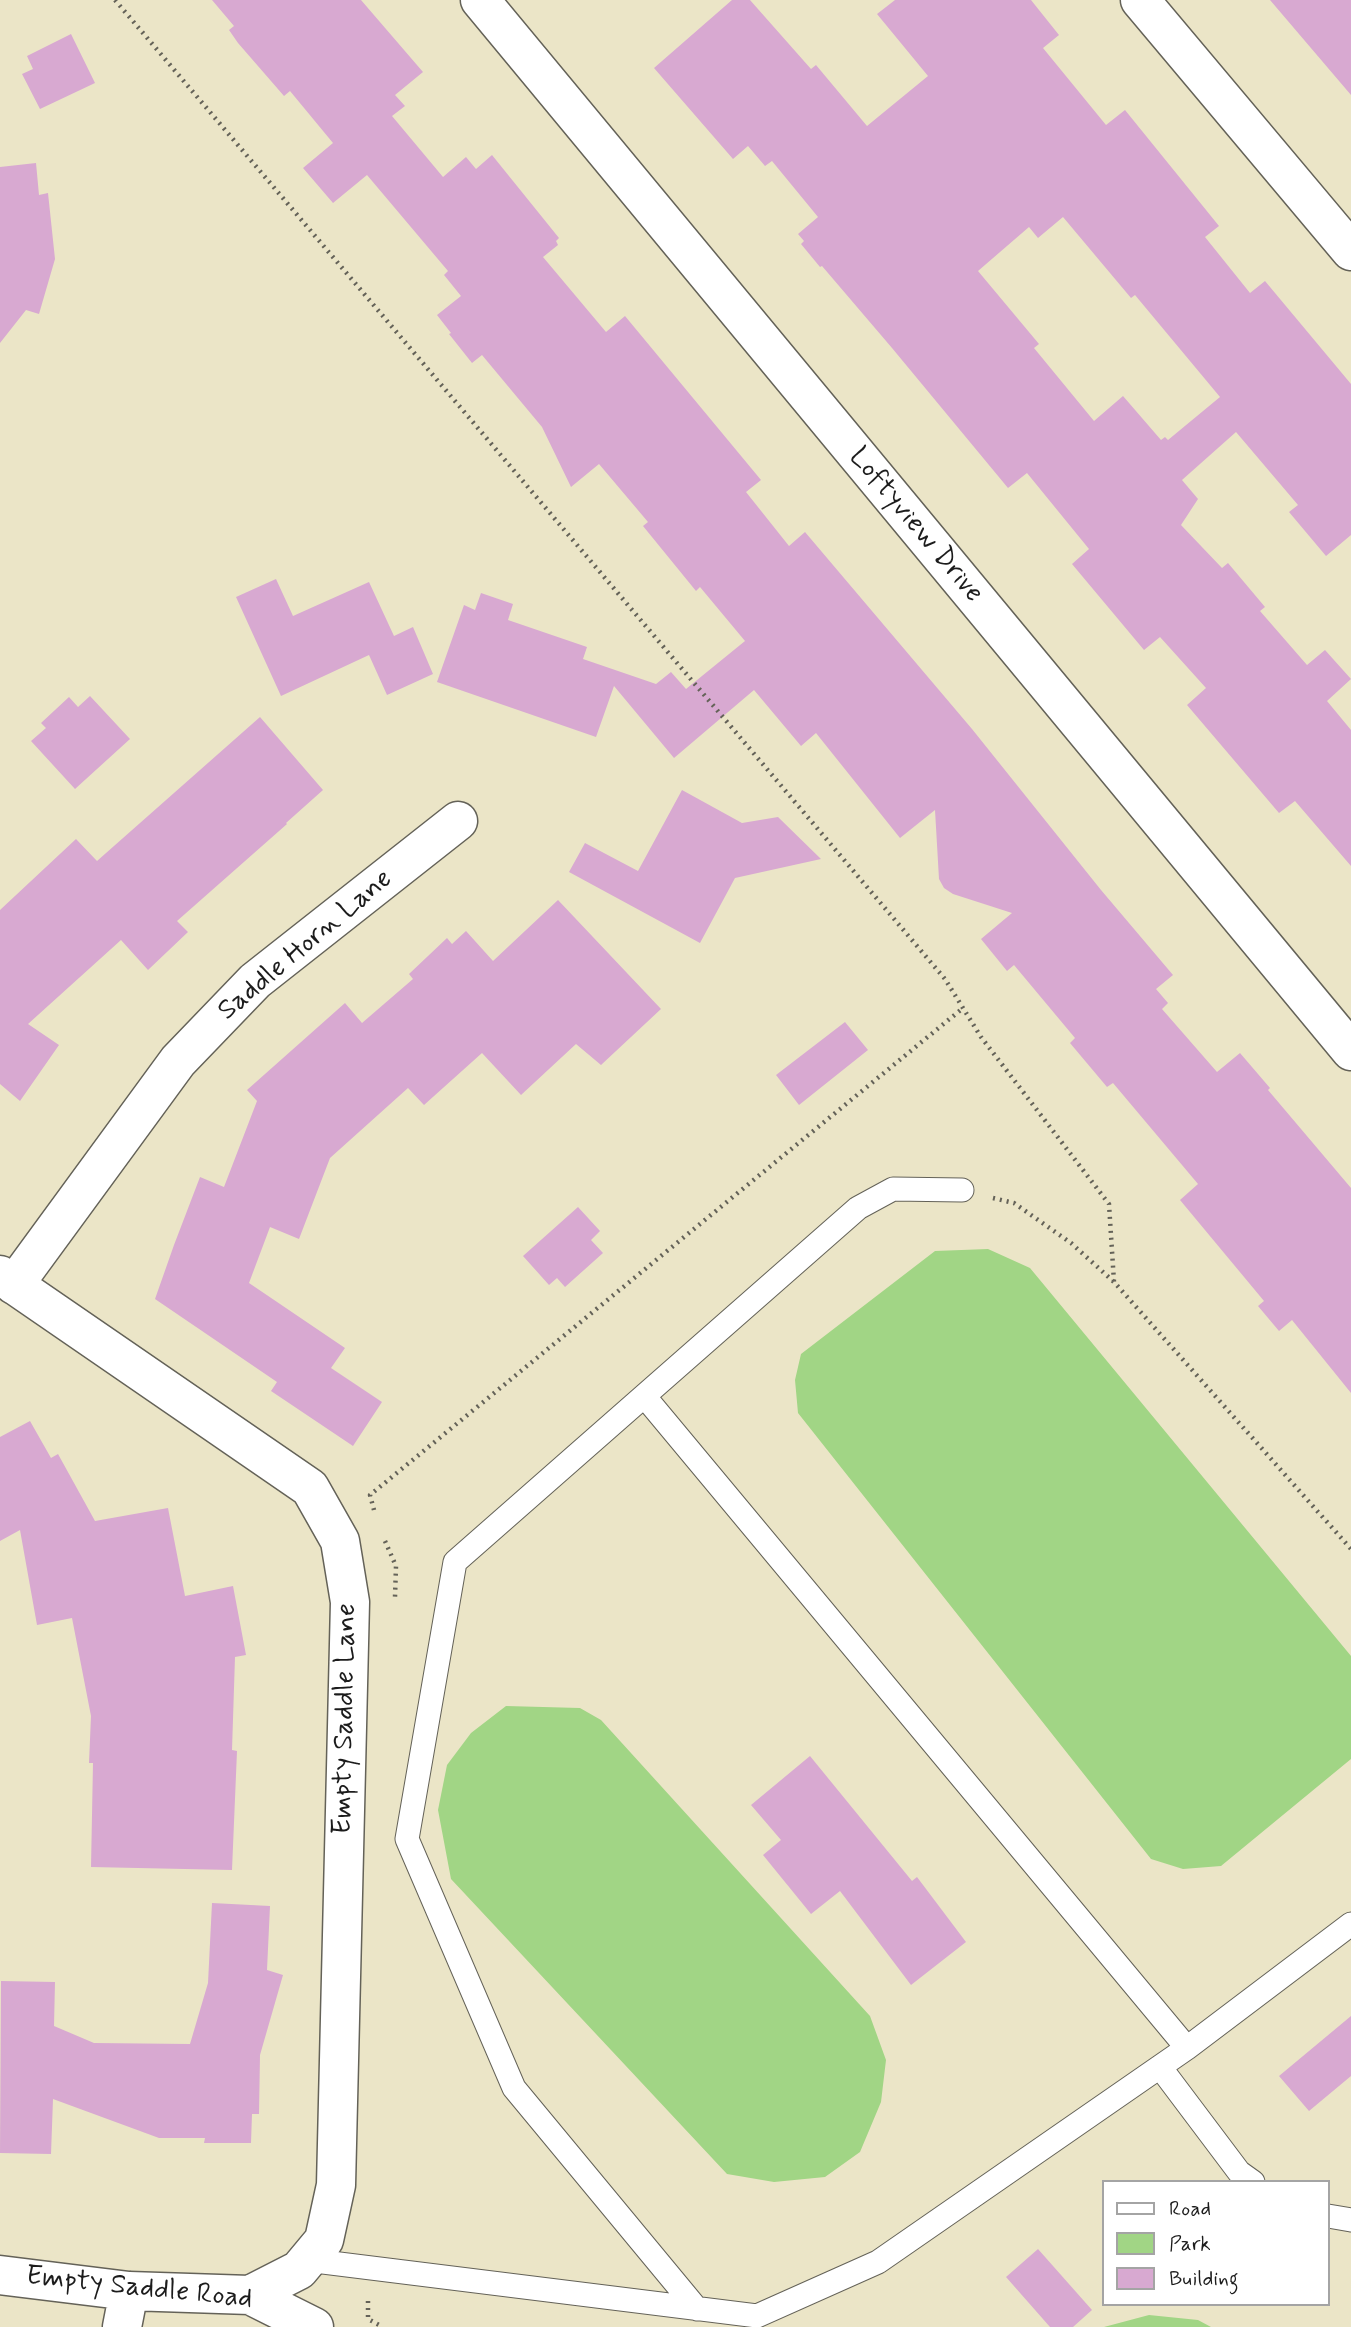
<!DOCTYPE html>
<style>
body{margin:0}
#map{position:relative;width:1351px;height:2327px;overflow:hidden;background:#ebe5c7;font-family:Mynerve,sans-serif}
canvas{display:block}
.legend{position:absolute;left:1102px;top:2180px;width:228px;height:126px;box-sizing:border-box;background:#fff;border:2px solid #a4a4a4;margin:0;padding:9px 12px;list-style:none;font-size:21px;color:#1c1c1c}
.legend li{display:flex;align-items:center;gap:14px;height:35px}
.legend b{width:35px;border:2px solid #a4a4a4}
</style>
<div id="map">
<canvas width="1351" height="2327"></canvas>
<ul class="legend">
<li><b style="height:9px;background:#fff"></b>Road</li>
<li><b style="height:19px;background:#a1d585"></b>Park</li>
<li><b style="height:19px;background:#d8a9d1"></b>Building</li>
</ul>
</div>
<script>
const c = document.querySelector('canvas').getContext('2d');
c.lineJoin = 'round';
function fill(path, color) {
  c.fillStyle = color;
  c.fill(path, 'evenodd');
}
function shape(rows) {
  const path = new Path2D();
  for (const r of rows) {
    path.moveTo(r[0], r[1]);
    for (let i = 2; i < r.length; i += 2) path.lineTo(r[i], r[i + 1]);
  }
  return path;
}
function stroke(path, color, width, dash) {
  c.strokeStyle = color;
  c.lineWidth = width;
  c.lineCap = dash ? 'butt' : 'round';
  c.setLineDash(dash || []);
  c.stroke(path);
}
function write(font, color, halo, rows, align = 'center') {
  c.font = font + ' Mynerve,sans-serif';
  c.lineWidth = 5;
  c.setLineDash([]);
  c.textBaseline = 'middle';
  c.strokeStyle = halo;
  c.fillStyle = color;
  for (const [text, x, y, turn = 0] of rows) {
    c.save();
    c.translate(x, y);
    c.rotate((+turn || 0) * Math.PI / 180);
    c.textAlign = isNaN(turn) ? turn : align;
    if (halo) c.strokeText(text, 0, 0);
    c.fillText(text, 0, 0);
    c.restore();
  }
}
fill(shape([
 [988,1249,1030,1268,1351,1656,1351,1759,1221,1866,1183,1869,1151,1859,798,1413,795,1380,801,1354,935,1251],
 [506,1706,580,1708,601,1720,870,2016,886,2060,881,2102,860,2152,825,2177,774,2182,727,2174,451,1879,438,1810,447,1765,471,1733],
 [1149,2315,1198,2320,1211,2327,1104,2327]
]), '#a1d585');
fill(shape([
 [212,0,361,0,423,72,395,95,405,106,392,116,443,177,466,157,476,169,492,155,559,238,556,241,558,245,543,257,606,332,625,316,761,480,746,492,789,546,805,532,972,729,1101,890,1173,975,1156,989,1168,1003,1162,1009,1217,1072,1240,1053,1270,1088,1268,1090,1351,1188,1351,1393,1292,1320,1279,1331,1258,1306,1264,1301,1180,1200,1198,1184,1113,1083,1107,1087,1070,1043,1075,1038,1014,965,1007,971,981,939,1012,913,953,894,944,888,939,879,935,810,900,838,816,733,801,746,754,690,674,758,614,686,596,737,437,682,464,605,475,610,481,593,513,604,508,620,587,647,583,659,656,684,671,672,686,689,745,641,700,587,696,591,643,526,648,522,599,464,571,487,542,427,482,355,472,363,449,334,451,333,437,315,461,296,444,275,448,271,367,175,333,203,303,168,333,143,290,91,284,96,238,43,229,30,234,26],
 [732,0,750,0,811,69,816,65,867,126,928,76,877,14,895,0,1031,0,1059,35,1043,48,1106,125,1125,110,1219,226,1205,237,1250,293,1265,281,1351,384,1351,535,1326,556,1289,512,1298,505,1236,432,1182,480,1198,499,1181,525,1222,568,1228,563,1265,607,1260,611,1307,665,1325,650,1351,679,1327,701,1351,730,1351,866,1295,801,1279,813,1187,705,1206,688,1160,637,1144,650,1072,564,1089,549,1027,473,1008,488,892,348,822,266,820,267,801,244,804,241,798,234,818,217,772,161,765,166,748,146,733,159,654,68],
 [1063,217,1131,298,1135,295,1220,397,1168,440,1165,437,1161,440,1123,396,1094,421,1034,348,1039,344,978,271,1029,227,1038,238],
 [1270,0,1351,0,1351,95],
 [71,34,95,83,40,109,22,74,33,69,27,56],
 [36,163,39,195,48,193,55,259,39,314,26,310,0,343,0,167],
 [276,579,293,616,369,582,394,636,413,627,433,674,387,695,369,655,281,696,236,597],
 [90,696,130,739,75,789,31,741,46,728,41,723,69,697,78,707],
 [260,717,323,790,286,823,287,824,177,921,188,932,148,970,121,940,28,1024,59,1045,20,1101,0,1084,0,910,76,839,97,861],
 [682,790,742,823,778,817,821,859,735,878,700,943,569,872,585,843,638,871],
 [558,900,661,1009,601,1065,576,1044,521,1095,482,1053,424,1105,408,1088,330,1158,299,1239,270,1227,249,1283,345,1348,331,1368,382,1402,353,1446,271,1391,277,1382,155,1299,174,1245,200,1177,224,1187,257,1101,247,1090,345,1003,362,1023,413,979,409,974,447,938,452,944,466,931,493,961],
 [845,1022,868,1050,799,1105,776,1075],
 [578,1207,600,1231,591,1240,603,1253,565,1287,557,1278,549,1285,523,1256],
 [30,1421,51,1458,58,1454,95,1521,168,1508,185,1596,233,1586,246,1655,235,1657,232,1750,237,1751,232,1870,91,1867,93,1763,89,1763,91,1716,72,1618,37,1625,20,1530,0,1541,0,1437],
 [810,1756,912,1881,917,1877,966,1942,911,1985,840,1891,811,1914,763,1855,781,1840,751,1805],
 [212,1903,270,1906,267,1970,283,1975,260,2055,259,2114,252,2114,251,2143,204,2143,205,2138,159,2138,53,2099,51,2154,0,2153,1,1981,55,1982,54,2026,94,2043,190,2044,208,1983],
 [1351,2016,1351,2076,1309,2111,1279,2076],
 [1038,2249,1092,2310,1073,2327,1050,2327,1006,2277]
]), '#d8a9d1');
const service = shape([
 [645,1397,1187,2048],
 [1160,2067,1239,2172,1253,2182],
 [1328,2216,1351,2220],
 [307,2260,757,2316,878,2262,1187,2048,1351,1924],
 [697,2309,514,2088,407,1839,455,1562,858,1208,893,1189,962,1190]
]);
const minor = shape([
 [480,0,1351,1051],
 [1140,0,1351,251],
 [0,1275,310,1488,340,1541,350,1602,336,2185,324,2240,299,2270,250,2295],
 [14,1285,178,1061,255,981,458,821],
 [0,2275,129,2291,250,2295,314,2327],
 [122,2327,129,2291]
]);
stroke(service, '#646258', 25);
stroke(minor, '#646258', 41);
stroke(shape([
 [115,0,945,979,981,1037,1109,1204,1114,1282],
 [993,1198,1014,1203,1071,1243,1114,1282,1351,1549],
 [374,1510,370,1495,963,1008],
 [385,1541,396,1566,395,1597],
 [368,2301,368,2319,383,2327]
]), '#646258', 4.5, [2, 5]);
stroke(service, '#fff', 23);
stroke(minor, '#fff', 38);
write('28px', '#1c1c1c', '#fff', [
 ["Loftyview Drive",915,526,50],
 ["Saddle Horn Lane",306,946,-40],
 ["Empty Saddle Lane",346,1719,-89],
 ["Empty Saddle Road",139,2289,6]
]);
</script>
